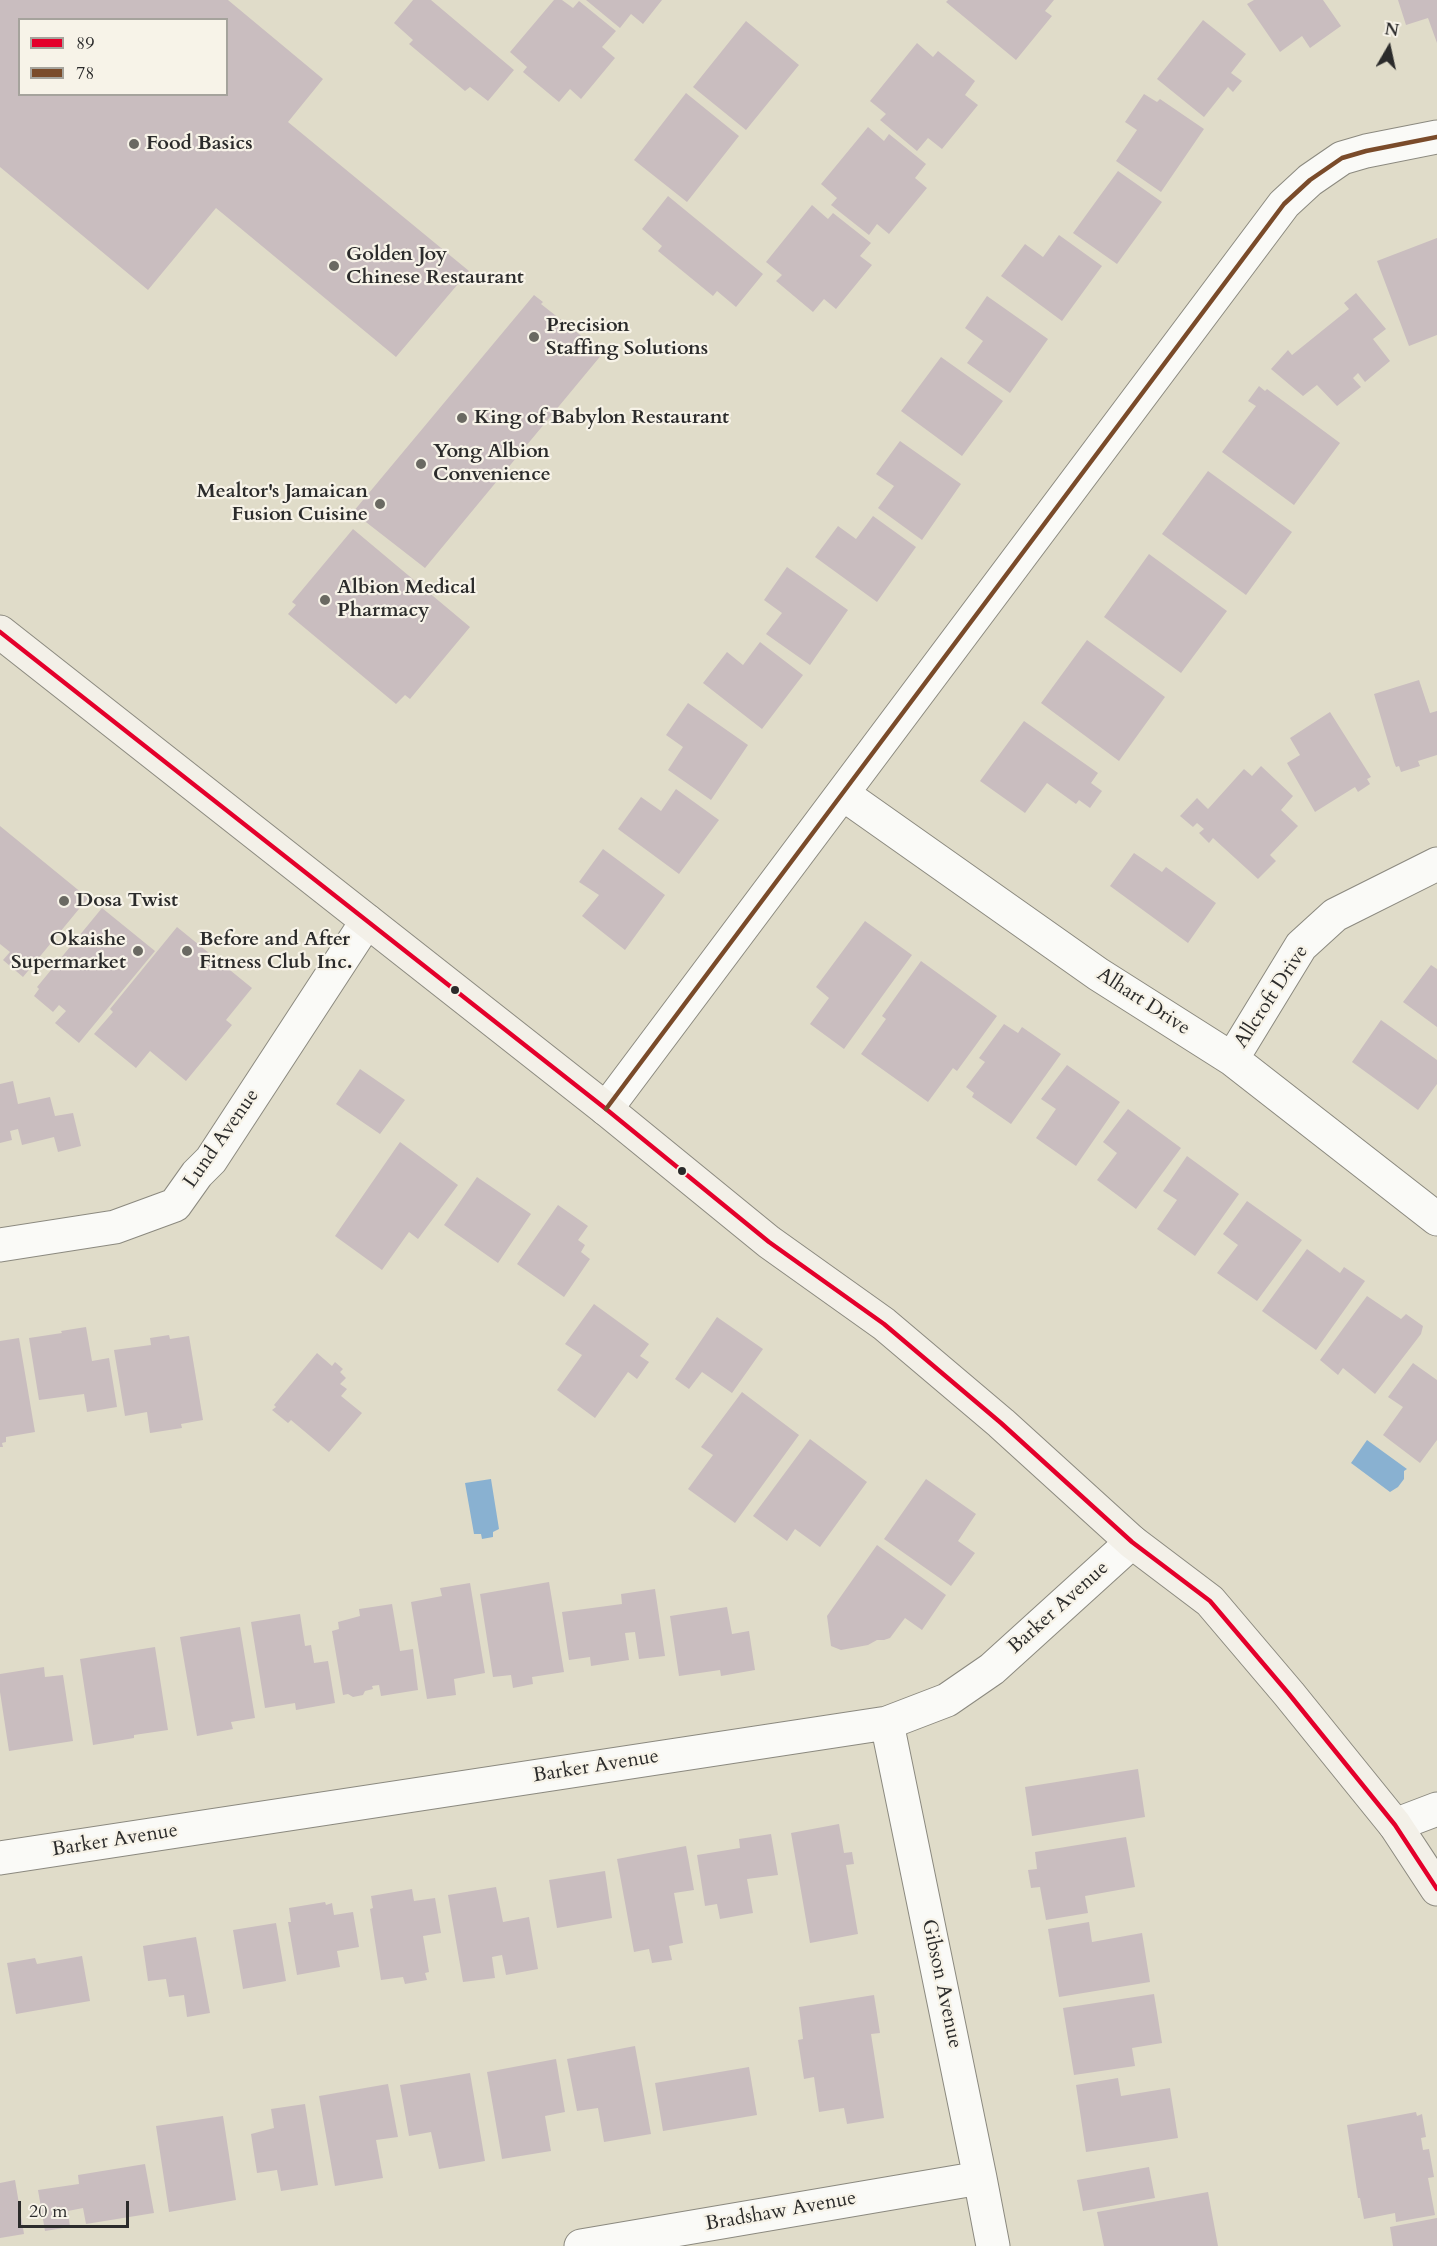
<!DOCTYPE html>
<style>
body{margin:0}
#map{position:relative;width:1437px;height:2246px;overflow:hidden;background:#e0dcc9;font-family:Cardo,serif}
canvas{display:block}
.legend{position:absolute;left:18px;top:18px;width:210px;height:78px;box-sizing:border-box;background:#f7f3e8;border:2px solid #a5a39c;margin:0;padding:8px 10px;list-style:none;font-size:18px;color:#2b2b2b}
.legend li{display:flex;align-items:center;gap:12px;height:30px}
.legend b{width:30px;border:2px solid #a5a39c}
.north{position:absolute;left:1359px;top:18px;width:60px;height:60px;-webkit-text-stroke:4px #f7f3e8;paint-order:stroke;rotate:9deg;font-size:16px;font-weight:700;line-height:24px;text-align:center;color:#2b2b2b}
.north::after{content:'';display:block;margin:auto;width:21px;height:27px;background:#2b2b2b;clip-path:polygon(50% 0,100% 100%,50% 72%,0 100%)}
.scale{position:absolute;left:18px;top:2201px;width:111px;height:27px;box-sizing:border-box;border:3px solid #2b2b2b;border-top:0;padding-left:8px;font-size:18px;line-height:21px;white-space:nowrap;color:#2b2b2b;-webkit-text-stroke:4px #f7f3e8;paint-order:stroke}
</style>
<div id="map">
<canvas width="1437" height="2246"></canvas>
<ul class="legend">
<li><b style="height:8px;background:#e4002b"></b>89</li>
<li><b style="height:8px;background:#7a4b2a"></b>78</li>
</ul>
<div class="north">N</div>
<div class="scale">20 m</div>
</div>
<script>
const c = document.querySelector('canvas').getContext('2d');
c.lineJoin = 'round';
function fill(path, color) {
  c.fillStyle = color;
  c.fill(path, 'evenodd');
}
function shape(rows) {
  const path = new Path2D();
  for (const r of rows) {
    path.moveTo(r[0], r[1]);
    for (let i = 2; i < r.length; i += 2) path.lineTo(r[i], r[i + 1]);
  }
  return path;
}
function stroke(path, color, width, dash) {
  c.strokeStyle = color;
  c.lineWidth = width;
  c.lineCap = dash ? 'butt' : 'round';
  c.setLineDash(dash || []);
  c.stroke(path);
}
function write(font, color, halo, rows, align = 'center') {
  c.font = font + ' Cardo,serif';
  c.lineWidth = 4.5;
  c.setLineDash([]);
  c.textBaseline = 'middle';
  c.strokeStyle = halo;
  c.fillStyle = color;
  for (const [text, x, y, turn = 0] of rows) {
    c.save();
    c.translate(x, y);
    c.rotate((+turn || 0) * Math.PI / 180);
    c.textAlign = isNaN(turn) ? turn : align;
    if (halo) c.strokeText(text, 0, 0);
    c.fillText(text, 0, 0);
    c.restore();
  }
}
fill(shape([
 [1367,1440,1407,1469,1404,1471,1404,1479,1398,1487,1390,1492,1351,1463],
 [491,1479,499,1529,493,1532,493,1537,482,1539,481,1534,474,1534,465,1483]
]), '#89b1d1');
fill(shape([
 [0,0,228,0,323,79,288,122,469,271,396,357,216,208,148,290,0,167],
 [20,20,226,20,226,94,20,94],
 [413,0,431,0,514,70,488,101,470,87,465,91,409,44,413,40,394,23],
 [554,0,562,0,573,8,579,1,616,31,602,47,615,58,581,99,570,89,559,102,523,72,527,67,510,52],
 [586,0,662,0,643,24,631,14,620,28],
 [948,0,1054,0,1045,11,1052,16,1016,60,946,2],
 [1254,0,1323,0,1341,26,1310,48,1302,36,1280,52,1247,4],
 [1398,0,1437,0,1437,43,1428,18,1406,25],
 [1203,20,1246,54,1231,73,1242,81,1233,92,1228,87,1204,117,1157,79],
 [746,21,799,65,746,130,693,87],
 [917,43,933,57,938,51,975,81,965,95,978,105,942,149,928,138,917,151,880,120,886,114,870,101],
 [686,93,739,136,687,202,634,160],
 [1144,94,1157,102,1160,99,1204,129,1161,192,1116,161,1137,130,1125,122],
 [868,127,884,141,889,134,926,164,915,178,927,188,889,234,877,224,869,235,831,205,837,198,821,184],
 [1118,171,1162,202,1117,264,1073,233],
 [668,196,763,274,736,307,717,291,713,296,658,251,662,246,642,229],
 [812,205,828,219,833,213,871,243,860,256,872,265,836,309,824,299,813,312,776,281,782,275,766,262],
 [1059,235,1102,266,1062,321,1001,276,1025,244,1043,257],
 [1437,238,1437,335,1409,346,1377,261],
 [1356,293,1386,329,1373,339,1390,361,1365,382,1358,373,1353,378,1361,387,1337,406,1317,385,1303,396,1271,369,1288,350,1292,355,1349,309,1344,303],
 [534,295,543,302,541,304,603,353,425,568,353,512],
 [987,296,1048,339,1010,393,967,363,983,341,965,328],
 [941,357,1003,401,962,456,901,411],
 [1259,386,1265,391,1267,389,1340,443,1294,505,1222,452,1256,406,1248,401],
 [900,441,961,484,922,540,878,508,894,486,876,474],
 [1208,471,1292,532,1246,595,1162,534],
 [873,516,916,547,877,602,815,557,838,526,856,539],
 [353,529,470,627,410,699,405,695,396,704,288,614,296,605,292,602],
 [1149,554,1227,611,1181,673,1104,617],
 [787,567,848,610,810,665,766,634,782,613,764,600],
 [1087,640,1165,697,1119,761,1041,703],
 [760,642,803,675,762,729,703,683,727,652,743,665],
 [1419,680,1430,713,1437,711,1437,755,1418,761,1420,766,1401,772,1399,766,1396,767,1394,762,1374,694],
 [688,703,748,745,711,800,668,770,683,747,666,735],
 [1330,712,1371,777,1367,779,1370,784,1358,792,1355,787,1315,812,1287,763,1300,755,1290,738],
 [1024,721,1098,773,1091,783,1102,791,1090,808,1079,800,1076,804,1047,783,1025,813,980,781],
 [1261,766,1293,796,1281,810,1298,826,1270,855,1276,861,1258,879,1213,838,1209,843,1199,833,1204,829,1197,823,1193,827,1180,816,1197,798,1208,809,1244,769,1252,776],
 [676,789,719,820,679,874,618,829,641,797,661,811],
 [0,826,88,898,23,977,3,960,10,952,0,944],
 [603,849,665,895,625,950,582,916,599,895,579,882],
 [1134,853,1162,872,1166,867,1216,903,1188,943,1110,886],
 [102,908,155,951,79,1043,55,1023,66,1011,59,1005,53,1012,34,996,39,989,37,987],
 [865,921,912,955,844,1049,810,1024,829,998,816,987],
 [177,927,252,988,226,1020,232,1025,186,1081,150,1051,136,1068,94,1034,113,1012,110,1009],
 [921,961,997,1016,957,1071,953,1068,928,1102,861,1054,886,1019,882,1016],
 [1431,965,1437,969,1437,1027,1403,1002],
 [1381,1020,1437,1060,1437,1084,1418,1110,1352,1062],
 [1004,1024,1018,1033,1022,1027,1061,1054,1011,1124,972,1097,974,1093,966,1087,985,1062,979,1058],
 [1067,1065,1120,1102,1076,1166,1036,1138,1056,1109,1041,1099],
 [360,1069,405,1100,380,1134,336,1104],
 [13,1081,18,1104,50,1097,55,1116,73,1113,81,1146,58,1152,54,1137,22,1145,18,1129,10,1131,12,1140,0,1143,0,1084],
 [1128,1109,1181,1148,1136,1209,1097,1180,1117,1153,1103,1142],
 [400,1142,458,1185,418,1239,409,1232,382,1270,335,1236],
 [1187,1156,1239,1194,1195,1256,1157,1229,1177,1200,1163,1191],
 [477,1177,531,1214,498,1263,444,1225],
 [1247,1201,1302,1240,1257,1301,1217,1273,1238,1245,1223,1234],
 [558,1205,588,1226,578,1240,585,1245,581,1252,590,1259,564,1297,517,1264],
 [1307,1249,1340,1273,1344,1267,1365,1281,1316,1350,1262,1311],
 [1367,1296,1401,1319,1406,1314,1423,1326,1421,1334,1375,1394,1343,1368,1338,1375,1320,1360],
 [594,1304,649,1344,640,1356,649,1362,637,1379,628,1372,595,1418,557,1390,582,1355,565,1344],
 [717,1317,763,1349,732,1393,702,1372,689,1389,675,1379],
 [86,1327,92,1361,109,1358,117,1407,87,1412,84,1394,39,1400,29,1338,62,1333,61,1331],
 [169,1335,170,1339,189,1336,203,1420,181,1424,182,1428,150,1433,147,1412,125,1416,114,1350,151,1345,150,1338],
 [19,1338,35,1432,6,1437,6,1442,2,1443,3,1447,0,1447,0,1341],
 [317,1353,332,1366,335,1362,343,1369,340,1372,346,1378,340,1384,347,1389,341,1396,362,1413,329,1452,291,1420,288,1423,272,1410,276,1407,274,1405],
 [1413,1363,1437,1380,1437,1440,1420,1463,1383,1435,1403,1407,1388,1397],
 [742,1392,799,1435,735,1523,688,1489,713,1455,701,1447],
 [810,1439,867,1482,820,1547,795,1529,787,1541,753,1516],
 [926,1479,976,1514,958,1541,975,1553,951,1586,884,1539],
 [877,1545,946,1595,922,1630,905,1618,890,1638,884,1640,877,1640,868,1645,841,1650,831,1646,827,1616],
 [549,1582,564,1672,532,1677,533,1684,513,1688,511,1675,493,1677,480,1594],
 [470,1583,485,1673,454,1679,456,1695,427,1699,411,1602,442,1596,440,1588],
 [655,1589,665,1656,639,1659,635,1632,625,1633,629,1660,591,1666,590,1657,569,1660,562,1612,622,1604,621,1594],
 [392,1604,400,1651,413,1649,418,1690,381,1696,379,1685,372,1686,373,1689,365,1691,363,1695,353,1697,348,1694,343,1695,332,1631,339,1629,338,1622,360,1616,359,1609],
 [727,1607,732,1634,749,1631,755,1670,721,1676,720,1670,679,1676,670,1616],
 [300,1614,305,1646,311,1645,314,1663,328,1661,335,1703,296,1710,295,1703,265,1708,251,1622],
 [240,1627,255,1718,231,1722,233,1729,197,1736,180,1637],
 [155,1647,168,1730,134,1735,134,1738,93,1745,80,1659],
 [44,1667,45,1677,63,1675,73,1741,9,1751,0,1692,0,1674],
 [1138,1769,1145,1817,1032,1836,1025,1787],
 [839,1824,844,1853,852,1852,854,1864,846,1865,858,1934,810,1943,791,1833],
 [771,1834,778,1875,747,1879,753,1913,720,1919,717,1904,705,1906,697,1855,740,1848,739,1839],
 [1126,1837,1135,1887,1085,1896,1088,1913,1046,1920,1040,1887,1031,1888,1028,1870,1037,1869,1035,1852],
 [686,1846,694,1890,674,1893,683,1943,669,1946,672,1960,652,1963,649,1949,634,1952,617,1859],
 [605,1871,612,1918,557,1928,549,1880],
 [496,1887,503,1922,529,1917,538,1969,506,1975,502,1955,492,1957,495,1978,463,1982,448,1895],
 [412,1889,414,1901,435,1898,441,1933,423,1936,429,1972,425,1973,427,1980,405,1984,403,1977,381,1980,370,1909,373,1908,371,1896],
 [325,1902,326,1905,332,1903,334,1915,353,1912,359,1947,337,1951,340,1967,297,1975,288,1922,291,1922,289,1908],
 [1089,1922,1092,1942,1142,1933,1150,1982,1059,1997,1048,1929],
 [276,1923,286,1981,243,1989,233,1930],
 [196,1937,210,2013,187,2017,184,1995,169,1997,166,1979,148,1981,143,1946],
 [82,1956,90,2001,16,2014,7,1963,35,1958,37,1964],
 [1154,1994,1162,2043,1132,2048,1135,2066,1074,2075,1063,2008],
 [874,1995,880,2033,871,2034,884,2118,847,2124,844,2108,819,2112,814,2077,804,2079,798,2040,803,2039,799,2007],
 [635,2046,651,2134,604,2142,598,2108,577,2111,567,2059],
 [556,2059,565,2112,545,2116,551,2151,502,2159,487,2072],
 [749,2067,757,2115,663,2131,655,2083],
 [470,2073,485,2161,439,2169,431,2132,409,2136,400,2085],
 [1118,2078,1121,2096,1170,2088,1178,2138,1086,2152,1076,2085],
 [388,2084,398,2137,376,2140,383,2178,335,2186,319,2096],
 [305,2104,318,2185,281,2191,277,2170,257,2173,251,2134,274,2128,271,2109],
 [1416,2112,1417,2116,1422,2114,1426,2137,1421,2138,1423,2150,1429,2149,1434,2177,1428,2178,1435,2215,1396,2222,1395,2213,1364,2219,1360,2198,1358,2198,1347,2125],
 [223,2116,236,2200,169,2212,156,2126],
 [145,2164,154,2213,86,2224,83,2208,68,2211,70,2227,45,2231,38,2190,79,2184,78,2175],
 [1149,2167,1155,2198,1083,2211,1077,2180],
 [15,2180,24,2234,0,2238,0,2183],
 [1208,2192,1218,2246,1104,2246,1097,2212],
 [1437,2218,1437,2246,1393,2246,1390,2227]
]), '#c9bdbf');
const minor = shape([
 [843,794,1098,974,1232,1059,1437,1219],
 [1232,1059,1301,946,1335,915,1437,864],
 [606,1109,1284,204,1310,180,1342,158,1366,151,1437,137],
 [0,1245,115,1227,175,1205,197,1174,211,1160,367,921],
 [887,1723,980,2178,993,2246],
 [1395,1825,1437,1809],
 [0,1858,887,1723,947,1700,992,1669,1132,1542],
 [581,2246,980,2178]
]);
const secondary = shape([
 [0,632,606,1109,769,1242,884,1324,1001,1423,1132,1542,1210,1601,1289,1694,1395,1825,1437,1889]
]);
stroke(minor, '#8b897f', 35);
stroke(secondary, '#8b897f', 35);
stroke(minor, '#fafaf7', 33);
stroke(secondary, '#f3f0e8', 33);
stroke(shape([
 [0,632,606,1109,769,1242,884,1324,1001,1423,1132,1542,1210,1601,1289,1694,1395,1825,1437,1889]
]), '#e4002b', 4.5);
stroke(shape([
 [606,1109,1284,204,1310,180,1342,158,1366,151,1437,137]
]), '#7a4b2a', 4.5);
for (const [x, y, r, color] of [
 [134,144,6,"#6a6962"],
 [334,266,6,"#6a6962"],
 [534,337,6,"#6a6962"],
 [462,418,6,"#6a6962"],
 [421,464,6,"#6a6962"],
 [380,504,6,"#6a6962"],
 [325,600,6,"#6a6962"],
 [64,901,6,"#6a6962"],
 [138,951,6,"#6a6962"],
 [187,951,6,"#6a6962"],
 [455,990,5,"#2b2b2b"],
 [682,1171,5,"#2b2b2b"]
]) {
  const dot = new Path2D();
  dot.arc(x, y, r, 0, 2 * Math.PI);
  c.fillStyle = color;
  c.fill(dot);
  stroke(dot, '#f7f3e8', 2);
}
write('bold 20px', '#2b2b2b', '#f7f3e8', [
 ["Food Basics",146,144],
 ["Golden Joy",346,255],
 ["Chinese Restaurant",346,278],
 ["Precision",546,326],
 ["Staffing Solutions",546,349],
 ["King of Babylon Restaurant",474,418],
 ["Yong Albion",433,452],
 ["Convenience",433,475],
 ["Mealtor's Jamaican",368,492,"right"],
 ["Fusion Cuisine",368,515,"right"],
 ["Albion Medical",337,588],
 ["Pharmacy",337,611],
 ["Dosa Twist",76,901],
 ["Okaishe",126,940,"right"],
 ["Supermarket",126,963,"right"],
 ["Before and After",199,940],
 ["Fitness Club Inc.",199,963]
], 'left');
write('20px', '#2b2b2b', '#f7f3e8', [
 ["Allcroft Drive",1272,997,-57],
 ["Alhart Drive",1143,1002,33],
 ["Lund Avenue",222,1139,-55],
 ["Barker Avenue",1059,1608,-42],
 ["Barker Avenue",596,1767,-9],
 ["Barker Avenue",115,1841,-9],
 ["Gibson Avenue",941,1984,78],
 ["Bradshaw Avenue",781,2212,-10]
]);
</script>
